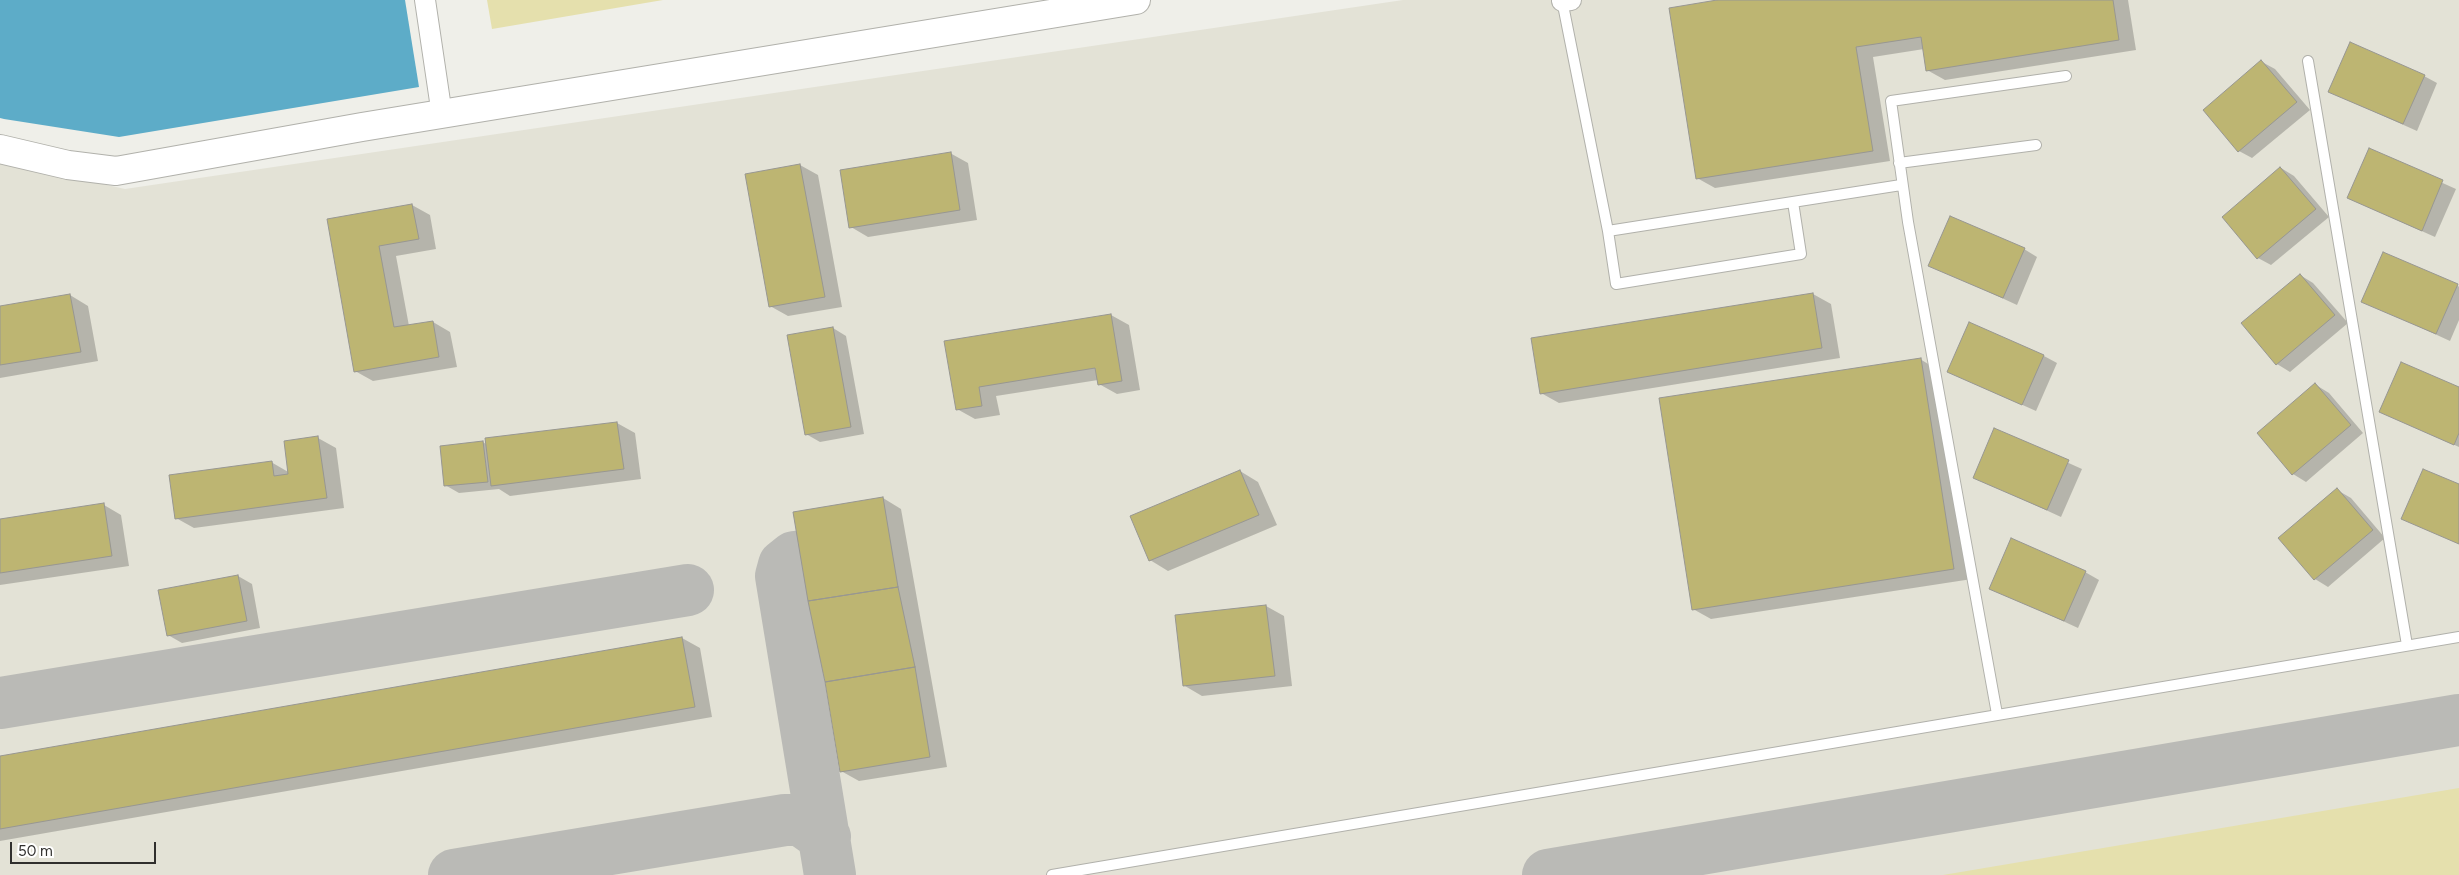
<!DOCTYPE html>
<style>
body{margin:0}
#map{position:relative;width:2459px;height:875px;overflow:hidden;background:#efefe9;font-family:Figtree,sans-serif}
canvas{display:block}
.scale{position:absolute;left:10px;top:842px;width:146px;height:22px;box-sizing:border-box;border:2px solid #302f2d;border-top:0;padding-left:6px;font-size:15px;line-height:18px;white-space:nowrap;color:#302f2d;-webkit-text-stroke:4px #fffffe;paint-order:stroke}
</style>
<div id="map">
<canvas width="2459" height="875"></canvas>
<div class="scale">50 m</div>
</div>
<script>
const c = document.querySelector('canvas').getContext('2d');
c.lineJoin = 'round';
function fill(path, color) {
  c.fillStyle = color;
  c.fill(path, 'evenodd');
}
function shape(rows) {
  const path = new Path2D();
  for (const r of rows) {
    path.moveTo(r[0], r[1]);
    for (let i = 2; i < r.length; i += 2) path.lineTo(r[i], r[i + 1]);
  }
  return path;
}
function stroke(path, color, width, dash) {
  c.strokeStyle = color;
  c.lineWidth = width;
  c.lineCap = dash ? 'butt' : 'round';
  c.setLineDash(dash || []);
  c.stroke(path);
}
fill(shape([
 [1403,0,2459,0,2459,875,0,875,0,161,125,189]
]), '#e3e2d6');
fill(shape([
 [487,0,663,0,492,29],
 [2459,788,2459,875,1943,875]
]), '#e5e0ad');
fill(shape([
 [0,0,405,0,419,87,119,137,4,119,0,118]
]), '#5dacc8');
fill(shape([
 [1725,0,2128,0,2136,50,1945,80,1927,70,1924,49,1873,57,1890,161,1715,188,1697,178],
 [2262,62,2275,69,2310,110,2252,158,2239,151],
 [2424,76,2437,83,2417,131,2330,92],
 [2369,150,2456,189,2435,237,2348,198],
 [950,153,968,163,977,220,868,237,851,227],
 [800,165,818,175,842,307,788,316,770,306],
 [2281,168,2294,176,2329,217,2271,265,2258,258],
 [412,205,430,215,436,249,396,256,409,326,433,322,450,332,457,367,373,381,355,371,328,220],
 [2024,249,2037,257,2017,305,1930,265],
 [2300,275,2313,283,2348,323,2290,372,2277,364],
 [2457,285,2459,287,2459,320,2450,341,2363,301],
 [1813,294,1831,304,1840,358,1559,403,1541,393],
 [70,295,88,306,98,361,0,378,0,307],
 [1111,315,1129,325,1140,390,1117,394,1099,384,1098,380,996,396,1000,415,975,419,957,409,946,342],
 [833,328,846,336,864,434,820,442,806,434],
 [2044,356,2057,363,2036,411,1949,372],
 [1920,359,1938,370,1972,579,1711,619,1693,609],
 [2316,385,2329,393,2363,433,2306,482,2293,474],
 [2459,389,2459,447,2381,412],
 [617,423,635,433,641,479,510,496,499,489,459,493,445,485,483,442,487,445],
 [1995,430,2082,469,2061,517,1974,477],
 [318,438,336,448,344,508,194,528,176,518,271,462,290,473],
 [1240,471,1258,482,1277,525,1168,571,1150,560],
 [2459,486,2459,544,2403,518],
 [2337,490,2351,498,2385,538,2328,587,2315,579],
 [883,498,901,509,947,767,859,781,841,771],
 [104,505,121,515,129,566,0,585,0,520],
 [2085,572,2099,580,2078,628,1991,588],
 [238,576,252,584,260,628,182,643,168,635,160,591],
 [1266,606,1284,616,1292,686,1202,696,1185,686],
 [682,638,700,648,712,717,0,841,0,757]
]), '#0003');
stroke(shape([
 [803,556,794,557,784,565,781,576,830,875],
 [0,703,688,590],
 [454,875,785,820,801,820,825,837],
 [1548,875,2459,720]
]), '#babab6', 52);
const building = shape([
 [1717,0,2113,0,2119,40,1926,71,1921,37,1856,47,1873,151,1696,179,1669,8,1717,0],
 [2350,42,2425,75,2403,124,2328,92,2350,42],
 [2261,60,2297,102,2238,152,2203,110,2261,60],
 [2369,148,2443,180,2422,231,2347,198,2369,148],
 [951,152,960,210,849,228,840,170,951,152],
 [800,164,825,297,769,307,745,174,800,164],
 [2280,167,2316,209,2257,259,2222,217,2280,167],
 [412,204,419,239,379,246,394,327,433,321,439,357,354,372,327,219,412,204],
 [1950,216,2025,248,2003,298,1928,266,1950,216],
 [2383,252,2458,284,2436,334,2361,302,2383,252],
 [2300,274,2335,315,2276,365,2241,323,2300,274],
 [1813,293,1822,348,1540,394,1531,338,1813,293],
 [70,294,81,352,0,365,0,306,70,294],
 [1111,314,1122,381,1098,385,1095,368,979,387,982,406,956,410,944,341,1111,314],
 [1969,322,2044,355,2022,405,1947,372,1969,322],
 [833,327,851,427,805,435,787,335,833,327],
 [1921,358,1954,569,1692,610,1659,398,1921,358],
 [2401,362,2459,387,2459,433,2454,445,2379,412,2401,362],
 [2315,383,2351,425,2292,475,2257,433,2315,383],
 [617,422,624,469,491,486,485,438,617,422],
 [1994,428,2069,460,2047,510,1973,478,1994,428],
 [318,436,327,498,175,519,169,475,272,461,274,476,288,474,284,441,318,436],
 [483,441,488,482,444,486,440,446,483,441],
 [2423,469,2459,484,2459,544,2401,519,2423,469],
 [1240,470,1259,515,1149,561,1130,516,1240,470],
 [2337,488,2373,530,2314,580,2278,538,2337,488],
 [883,497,898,587,808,601,793,512,883,497],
 [104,503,112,556,0,573,0,519,104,503],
 [2011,538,2086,571,2064,621,1989,589,2011,538],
 [238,575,247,621,167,636,158,590,238,575],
 [898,587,915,667,825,682,808,601,898,587],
 [1266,605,1275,676,1183,686,1175,615,1266,605],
 [682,637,695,707,0,829,0,756,682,637],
 [915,667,930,757,840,772,825,682,915,667]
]);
fill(building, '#bdb572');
stroke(building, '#989792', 1);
const lane = shape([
 [1562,0,1608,231,1901,185],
 [2308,61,2407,645],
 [1899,163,2036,145],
 [1608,231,1616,284,1801,254,1793,202],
 [1997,714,1908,222,1891,101,2066,76],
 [1052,875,2459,637]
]);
const street = shape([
 [425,0,442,115],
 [1562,1,1571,0]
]);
const secondary = shape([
 [0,149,68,165,116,171,362,127,1136,0]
]);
stroke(lane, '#b1b1ab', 12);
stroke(street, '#b1b1ab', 22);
stroke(secondary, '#b1b1ab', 30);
stroke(lane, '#fff', 10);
stroke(street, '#fff', 20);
stroke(secondary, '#fff', 28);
</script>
